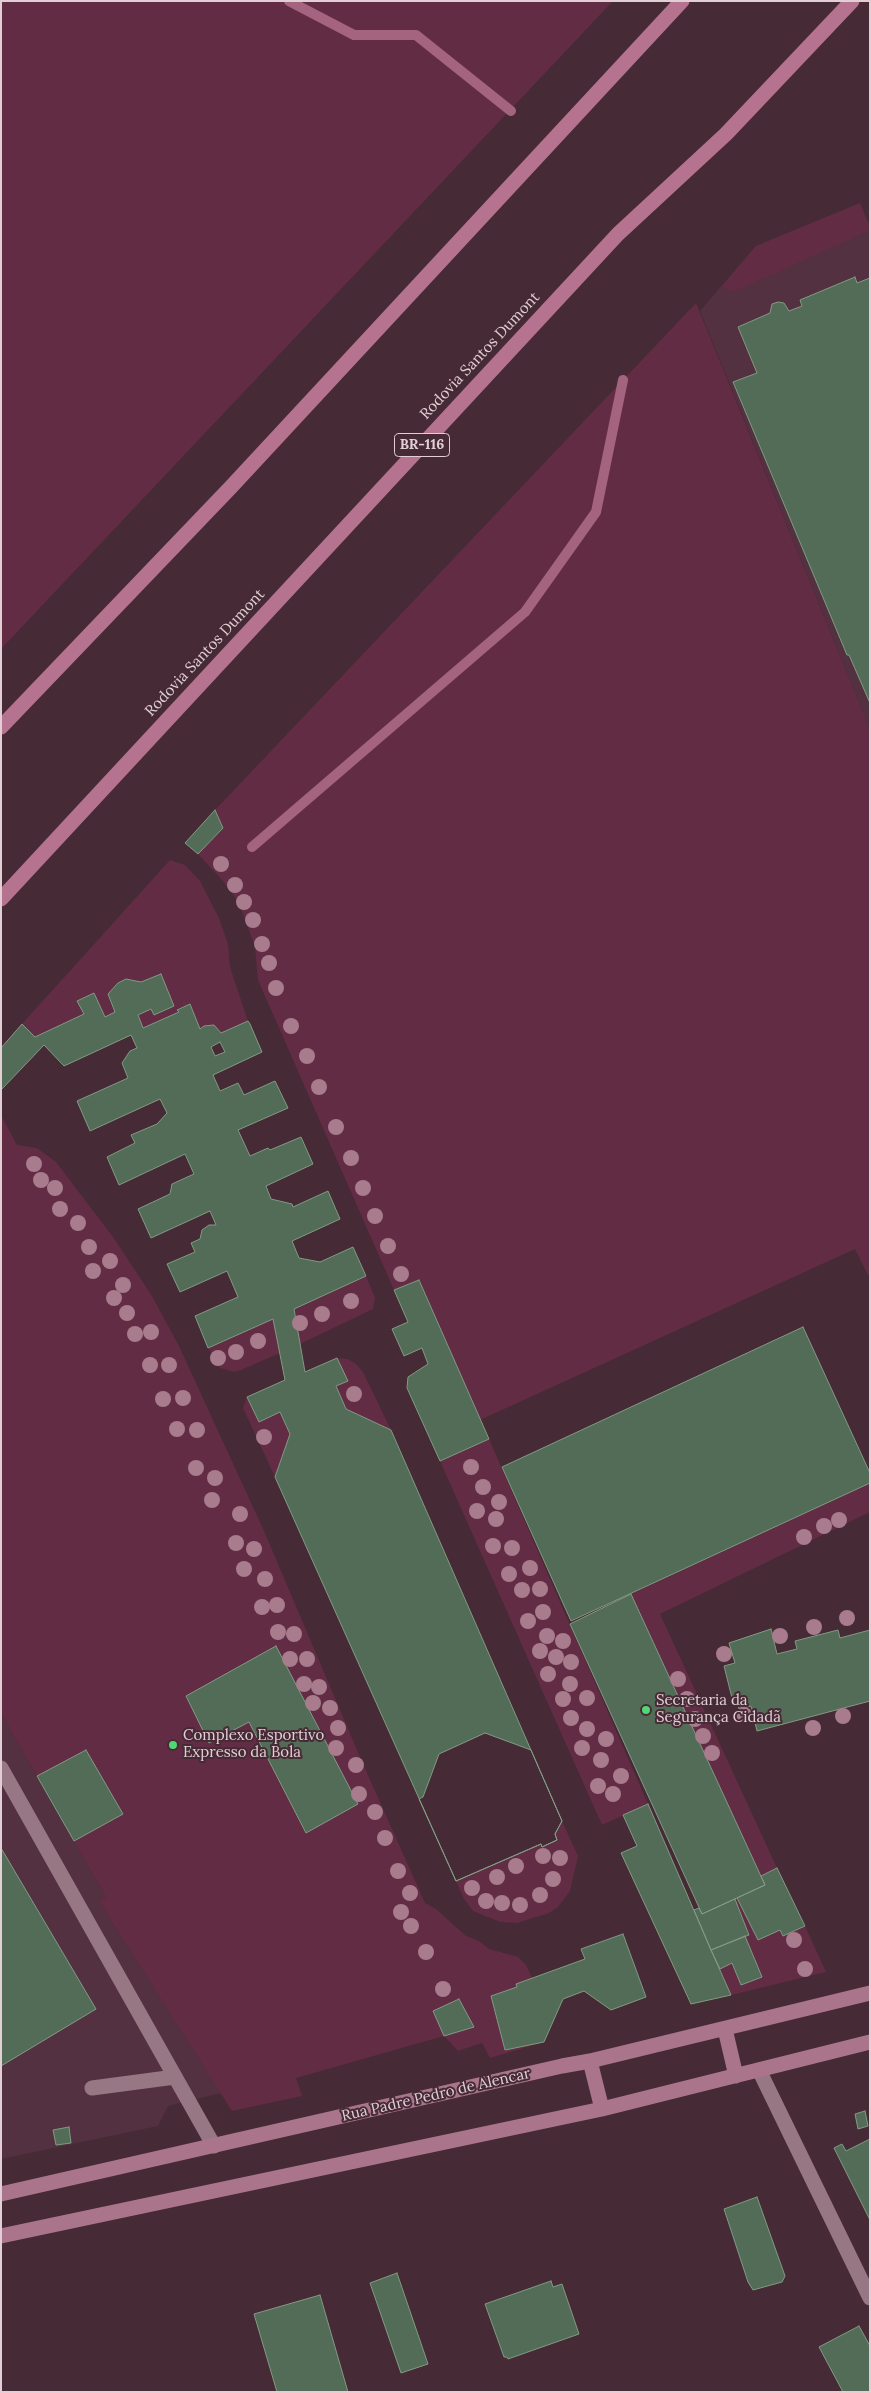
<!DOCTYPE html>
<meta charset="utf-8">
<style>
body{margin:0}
#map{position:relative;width:871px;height:2393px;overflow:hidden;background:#462a35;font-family:Lora,serif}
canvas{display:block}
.frame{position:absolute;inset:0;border:2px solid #e1cfd5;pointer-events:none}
</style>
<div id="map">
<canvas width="871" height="2393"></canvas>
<div class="frame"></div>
</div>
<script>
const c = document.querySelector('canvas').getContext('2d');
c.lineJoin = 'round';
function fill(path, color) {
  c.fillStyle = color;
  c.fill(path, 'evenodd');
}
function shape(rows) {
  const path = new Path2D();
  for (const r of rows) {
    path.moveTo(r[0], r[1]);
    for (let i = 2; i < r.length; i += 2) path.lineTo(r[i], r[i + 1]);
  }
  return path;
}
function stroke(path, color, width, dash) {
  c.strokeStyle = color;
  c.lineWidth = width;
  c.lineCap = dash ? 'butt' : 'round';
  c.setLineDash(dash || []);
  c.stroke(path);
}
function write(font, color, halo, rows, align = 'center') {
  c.font = font + ' Lora,serif';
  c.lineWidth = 4;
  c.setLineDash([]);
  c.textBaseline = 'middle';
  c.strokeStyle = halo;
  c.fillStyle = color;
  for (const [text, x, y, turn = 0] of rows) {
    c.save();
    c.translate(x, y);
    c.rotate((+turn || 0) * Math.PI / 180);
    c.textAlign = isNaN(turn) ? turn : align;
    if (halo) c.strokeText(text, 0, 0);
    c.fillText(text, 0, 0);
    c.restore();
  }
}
fill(shape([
 [860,203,870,226,870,729,700,311,756,246],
 [1,1713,106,1897,99,1901,221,2093,168,2106,158,2126,1,2159]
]), '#543140');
fill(shape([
 [1,1,613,1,1,649],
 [860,203,870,230,733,292,722,286,756,246],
 [696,303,870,729,870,1279,855,1249,480,1420,420,1281,394,1290,258,980,255,947,239,903,223,881,198,854,223,828,215,810],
 [170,860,185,865,200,881,219,918,228,944,230,967,248,1021,221,1033,214,1025,204,1026,200,1029,190,1004,177,1009,179,1012,143,1028,138,1015,151,1009,154,1015,174,1006,160,974,141,982,126,979,118,983,108,994,115,1012,105,1017,94,993,77,1001,84,1014,35,1037,22,1024],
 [1,1115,17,1145,37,1148,56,1162,113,1237,152,1296,179,1346,264,1531,363,1764,425,1903,436,1909,466,1936,479,1941,489,1949,518,1957,526,1965,532,1978,517,1984,517,1987,491,1997,505,2050,544,2042,490,2058,482,2043,458,2051,444,2036,296,2078,302,2096,232,2111,99,1901,106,1897,1,1713],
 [366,1276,375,1298,373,1309,300,1344,294,1309],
 [273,1319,280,1353,241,1370,234,1372,220,1368,208,1348],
 [337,1358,348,1359,356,1364,363,1372,391,1430,346,1409,336,1386,347,1381],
 [247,1397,259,1422,280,1412,290,1434,275,1477,243,1408],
 [489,1439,648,1804,602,1825,440,1461],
 [870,1483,870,1512,660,1614,777,1868,761,1876,631,1594],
 [562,1821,578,1856,570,1891,558,1907,549,1913,517,1923,500,1922,473,1911,464,1899,456,1881,541,1844,543,1847,557,1840,555,1834],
 [737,1898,758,1940,780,1930,783,1936,805,1926,826,1972,731,1995,720,1969,732,1963,741,1985,762,1977,745,1936,749,1934,735,1899]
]), '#632c45');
stroke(shape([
 [289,1,354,35,416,35,511,111],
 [252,847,525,612,596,512,623,380]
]), '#a4647f', 10);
const building = shape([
 [855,277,857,283,870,278,870,703,849,655,847,655,733,382,757,373,738,327,770,313,772,304,778,302,784,303,789,311,802,306,800,300,855,277],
 [215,810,223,828,198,854,185,843,215,810],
 [161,974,174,1006,154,1015,151,1009,138,1015,143,1028,179,1012,177,1010,190,1004,200,1029,204,1026,214,1025,221,1033,248,1021,250,1024,262,1052,213,1075,220,1091,238,1083,244,1095,275,1081,288,1108,238,1130,250,1156,268,1148,270,1150,301,1137,313,1164,266,1186,271,1199,292,1204,293,1207,328,1191,340,1219,292,1241,299,1258,320,1262,353,1247,366,1276,294,1309,305,1372,337,1358,348,1381,336,1386,346,1409,391,1430,562,1821,555,1834,557,1840,542,1847,541,1844,456,1881,275,1477,290,1434,280,1412,259,1422,247,1397,285,1380,273,1319,208,1348,195,1316,238,1297,227,1271,180,1292,167,1264,195,1252,191,1243,200,1239,202,1230,209,1225,216,1225,210,1211,151,1238,138,1209,170,1194,172,1184,194,1174,185,1154,119,1185,107,1157,135,1143,131,1135,157,1124,167,1113,160,1099,90,1131,77,1101,128,1078,122,1063,130,1051,137,1048,131,1035,64,1066,44,1045,1,1090,1,1048,22,1024,35,1037,84,1014,77,1001,94,993,105,1017,115,1012,108,994,118,983,126,979,141,982,161,974],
 [220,1042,225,1052,215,1056,211,1047,220,1042],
 [419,1280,489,1439,440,1461,407,1388,408,1377,428,1364,422,1348,404,1356,392,1329,408,1322,394,1290,419,1280],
 [803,1327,870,1473,870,1483,571,1621,502,1467,803,1327],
 [631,1594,765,1885,702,1914,570,1624,631,1594],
 [771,1629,777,1654,797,1649,795,1641,838,1630,840,1638,870,1630,870,1701,757,1731,751,1706,739,1709,736,1697,732,1698,724,1666,735,1663,729,1643,771,1629],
 [276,1646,358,1804,306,1833,249,1722,209,1743,186,1696,276,1646],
 [485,1733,531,1750,562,1821,555,1834,557,1840,542,1847,541,1844,456,1881,419,1799,423,1797,439,1754,485,1733],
 [86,1750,123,1814,74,1841,37,1776,86,1750],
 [648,1804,711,1950,731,1995,691,2004,621,1853,637,1846,623,1815,648,1804],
 [1,1848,96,2009,1,2066,1,1848],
 [777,1868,805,1926,783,1936,780,1930,758,1940,737,1898,765,1885,761,1876,777,1868],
 [735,1899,749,1935,711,1950,694,1910,699,1908,702,1914,735,1899],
 [623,1934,646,1997,611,2010,584,1991,563,1999,544,2042,505,2050,491,1996,517,1987,516,1984,585,1959,581,1949,623,1934],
 [745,1936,762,1977,741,1985,732,1963,720,1969,711,1950,745,1936],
 [459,1999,474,2027,444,2036,433,2011,459,1999],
 [865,2111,868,2126,858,2129,855,2114,865,2111],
 [69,2127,71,2143,56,2145,53,2130,69,2127],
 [870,2139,870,2220,834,2148,842,2144,846,2151,870,2139],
 [757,2197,785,2276,782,2282,753,2290,748,2282,724,2209,757,2197],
 [397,2273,428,2364,401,2373,370,2283,397,2273],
 [551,2281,553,2287,562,2284,579,2334,508,2359,507,2357,504,2357,485,2304,551,2281],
 [320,2295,348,2392,277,2392,254,2314,320,2295],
 [859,2326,870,2346,870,2392,843,2392,819,2347,859,2326]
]);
fill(building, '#536c57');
stroke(building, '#819b84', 1);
stroke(shape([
 [1,1768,214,2146],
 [759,2070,870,2298],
 [92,2088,175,2077]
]), '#987784', 15);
stroke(shape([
 [725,2029,736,2076],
 [590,2061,602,2109],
 [1,2194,562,2066,590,2061,870,1993],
 [1,2236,602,2109,870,2042]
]), '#aa758b', 15);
stroke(shape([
 [1,727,231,487,682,1],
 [1,899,618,234,726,134,852,1]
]), '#b6738f', 15);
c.fillStyle = '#a87c8d';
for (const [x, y] of [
 [221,864],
 [235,885],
 [244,902],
 [253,920],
 [262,944],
 [269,963],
 [276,988],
 [291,1026],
 [307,1056],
 [319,1087],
 [336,1127],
 [351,1158],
 [34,1164],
 [41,1180],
 [55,1188],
 [363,1188],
 [60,1209],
 [375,1216],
 [78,1223],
 [388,1246],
 [89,1247],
 [110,1261],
 [93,1271],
 [401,1274],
 [123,1285],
 [114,1298],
 [351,1301],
 [127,1313],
 [322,1314],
 [300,1323],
 [151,1332],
 [135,1334],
 [258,1341],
 [236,1352],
 [218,1358],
 [150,1365],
 [169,1365],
 [354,1394],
 [183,1398],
 [163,1399],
 [177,1429],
 [197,1430],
 [264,1437],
 [471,1467],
 [196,1468],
 [215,1478],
 [483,1487],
 [212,1500],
 [499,1502],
 [477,1511],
 [240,1514],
 [496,1519],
 [839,1520],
 [824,1526],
 [804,1537],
 [236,1543],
 [493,1546],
 [512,1548],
 [254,1549],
 [530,1568],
 [244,1569],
 [509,1574],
 [265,1579],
 [540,1589],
 [522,1590],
 [277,1605],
 [262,1607],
 [543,1612],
 [847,1618],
 [528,1621],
 [814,1627],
 [278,1632],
 [294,1634],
 [547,1636],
 [780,1636],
 [563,1641],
 [540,1651],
 [724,1654],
 [556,1657],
 [290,1659],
 [307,1659],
 [571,1662],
 [548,1674],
 [678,1679],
 [304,1684],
 [570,1684],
 [319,1687],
 [587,1698],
 [563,1699],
 [687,1699],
 [313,1703],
 [330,1708],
 [744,1715],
 [843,1716],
 [571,1718],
 [695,1719],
 [338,1728],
 [813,1728],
 [587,1729],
 [703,1736],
 [606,1739],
 [336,1748],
 [582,1748],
 [712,1753],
 [601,1760],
 [356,1765],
 [621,1776],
 [598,1786],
 [359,1794],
 [613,1794],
 [375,1812],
 [385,1838],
 [543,1856],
 [560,1858],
 [516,1866],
 [398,1871],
 [497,1877],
 [553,1879],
 [472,1888],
 [410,1893],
 [540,1895],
 [486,1901],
 [502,1903],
 [520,1905],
 [401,1912],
 [411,1926],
 [794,1940],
 [426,1952],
 [805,1969],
 [443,1989]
]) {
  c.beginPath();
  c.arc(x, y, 8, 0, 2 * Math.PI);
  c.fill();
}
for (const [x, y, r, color] of [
 [646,1710,5,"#51d674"],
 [173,1745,5,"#51d674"]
]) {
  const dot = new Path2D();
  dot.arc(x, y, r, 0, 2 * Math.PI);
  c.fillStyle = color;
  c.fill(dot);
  stroke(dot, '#462a35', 2);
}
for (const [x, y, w] of [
 [422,445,55]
]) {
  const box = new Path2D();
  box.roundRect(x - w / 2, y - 11.5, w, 23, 4);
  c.fillStyle = '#462a35';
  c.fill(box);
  stroke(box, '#e1cfd5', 1);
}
write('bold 14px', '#e1cfd5', null, [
 ["BR-116",422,445]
]);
write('15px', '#e1cfd5', '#462a35', [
 ["Rodovia Santos Dumont",480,356,-47],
 ["Rodovia Santos Dumont",205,653,-47],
 ["Rua Padre Pedro de Alencar",436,2095,-13]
]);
write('15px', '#e1cfd5', '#462a35', [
 ["Secretaria da",656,1701],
 ["Segurança Cidadã",656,1718],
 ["Complexo Esportivo",183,1736],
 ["Expresso da Bola",183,1753]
], 'left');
</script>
